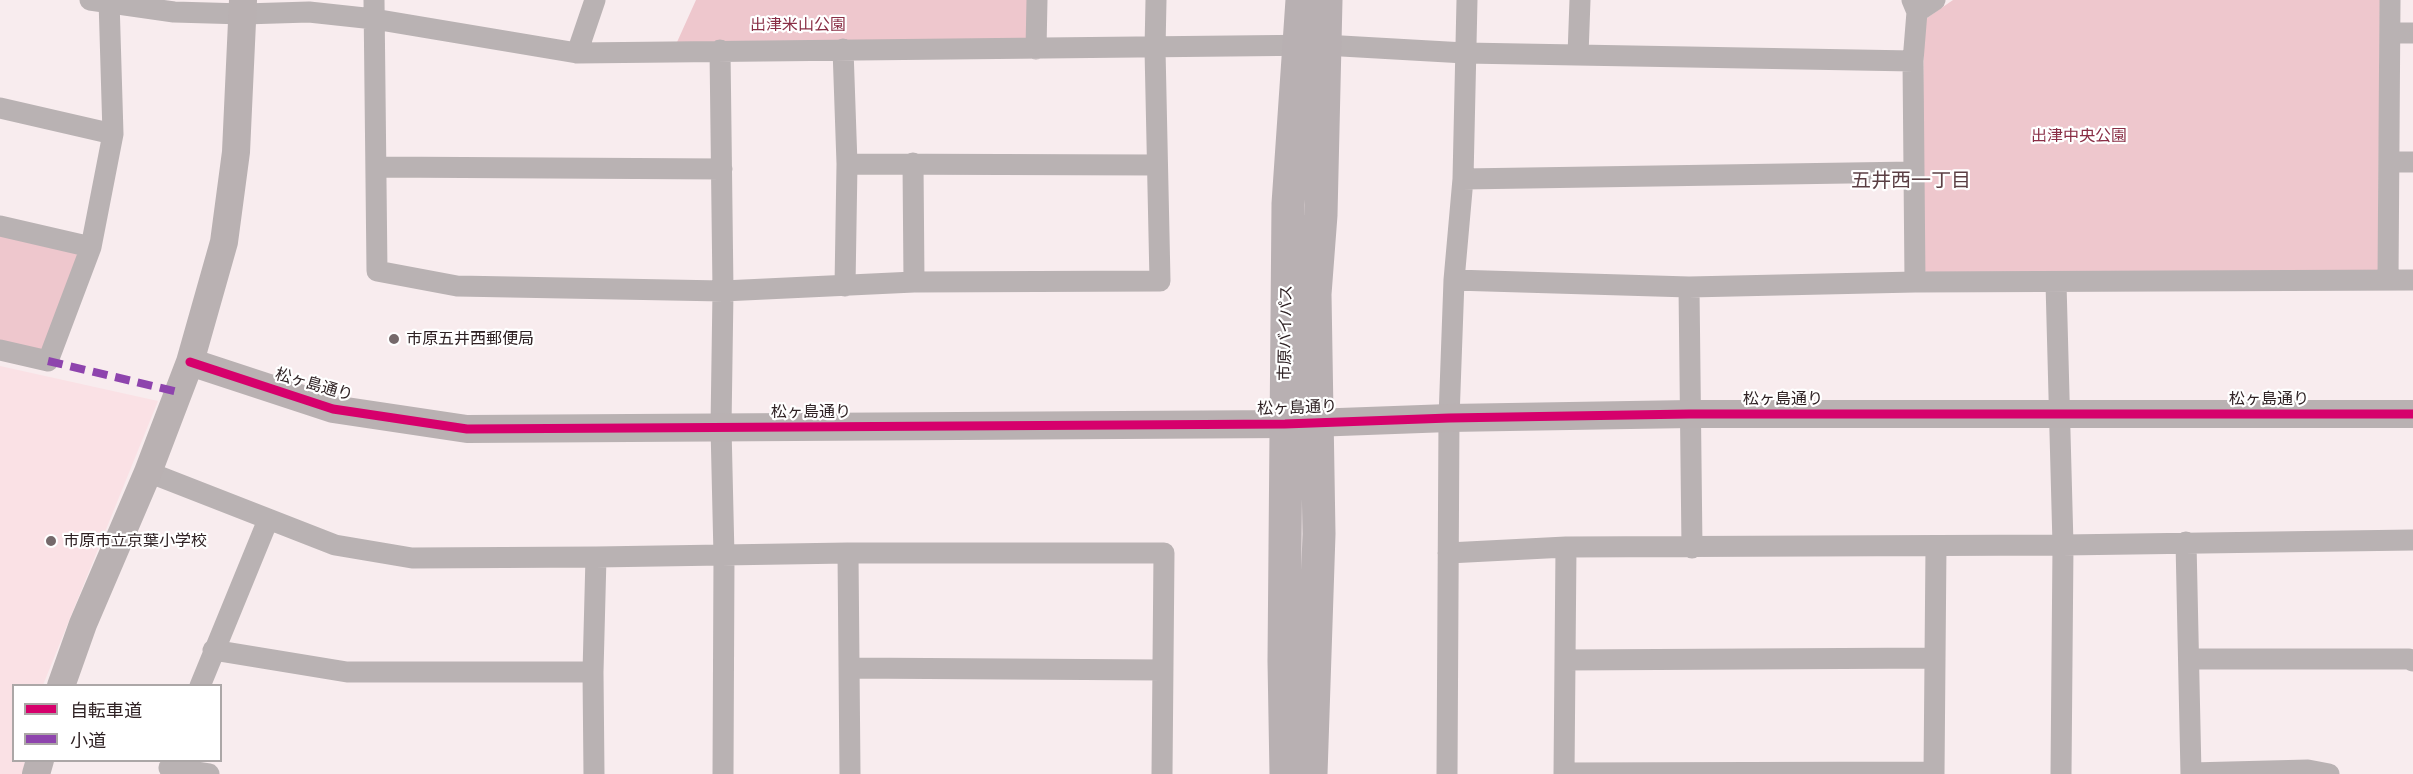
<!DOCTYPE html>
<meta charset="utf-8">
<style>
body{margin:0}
#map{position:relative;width:2413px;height:774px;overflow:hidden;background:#f8ecee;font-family:Rubik,"Noto Sans JP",sans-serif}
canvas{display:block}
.legend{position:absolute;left:12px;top:684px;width:210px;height:78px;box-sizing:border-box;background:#fff;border:2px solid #aca7a7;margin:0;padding:8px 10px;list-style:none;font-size:18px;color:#2f2224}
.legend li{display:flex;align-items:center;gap:12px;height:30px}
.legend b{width:30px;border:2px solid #aca7a7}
</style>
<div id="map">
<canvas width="2413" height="774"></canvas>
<ul class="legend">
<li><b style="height:8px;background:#d6006c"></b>自転車道</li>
<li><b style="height:8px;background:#8e44ad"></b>小道</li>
</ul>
</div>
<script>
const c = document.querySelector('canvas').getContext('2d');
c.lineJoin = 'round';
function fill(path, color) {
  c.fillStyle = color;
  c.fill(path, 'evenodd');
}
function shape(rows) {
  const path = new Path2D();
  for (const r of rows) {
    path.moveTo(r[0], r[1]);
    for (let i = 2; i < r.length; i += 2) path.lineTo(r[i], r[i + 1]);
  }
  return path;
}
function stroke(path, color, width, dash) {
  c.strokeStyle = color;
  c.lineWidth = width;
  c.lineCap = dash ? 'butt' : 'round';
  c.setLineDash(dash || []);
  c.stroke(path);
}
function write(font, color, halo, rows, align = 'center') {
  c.font = font + ' Rubik,"Noto Sans JP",sans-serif';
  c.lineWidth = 4.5;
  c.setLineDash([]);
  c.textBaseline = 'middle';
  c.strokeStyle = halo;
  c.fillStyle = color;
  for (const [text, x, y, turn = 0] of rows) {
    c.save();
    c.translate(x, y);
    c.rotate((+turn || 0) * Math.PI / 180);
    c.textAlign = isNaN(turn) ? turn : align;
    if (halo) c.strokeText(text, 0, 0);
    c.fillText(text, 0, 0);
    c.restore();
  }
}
fill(shape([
 [0,366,158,401,43,685,14,686,14,760,25,761,22,774,0,774]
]), '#fae1e5');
fill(shape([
 [696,0,1037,0,1036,49,673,51],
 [1953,0,2380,0,2378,270,1930,274,1921,269,1924,20],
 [0,226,90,247,48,361,0,350]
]), '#eec7cd');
stroke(shape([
 [90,0,174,12,244,14,309,12,374,19,577,53,1324,45,1465,53,1913,61],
 [374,0,377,271,457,286,723,291,914,282,1160,281,1155,49,1156,0],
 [1912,0,1917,12,1913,61,1915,282],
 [1917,12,1935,0],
 [2391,33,2413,33],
 [843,49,847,164,845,286],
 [1036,49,1037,0],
 [720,50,723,291,721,427,724,556,723,774],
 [577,53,595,0],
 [1578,55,1580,0],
 [0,108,113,134],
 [2390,162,2413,162],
 [913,163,914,282],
 [847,164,1156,165],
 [377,167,722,169],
 [1463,179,1913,172],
 [0,226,91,247],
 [1454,280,1689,287,1915,282,2413,280],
 [2388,280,2390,0],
 [2056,283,2063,545,2061,774],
 [1689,287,1692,548],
 [0,350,48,361,91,247,113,134,109,0],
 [148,472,335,545,412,558,596,557,848,553,1164,553,1162,774],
 [2186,542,2191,774],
 [848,553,850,774],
 [1448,553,1566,547,2063,545,2413,540],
 [213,650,347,672,593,672],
 [2189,659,2409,659,2413,661],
 [1565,660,1935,658],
 [849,668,1163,670],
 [200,686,268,520],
 [169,768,209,774],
 [1564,773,1934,772],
 [2191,773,2308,770,2329,774],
 [594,774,593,672,596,557],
 [1447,774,1449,418,1454,280,1463,179,1467,0],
 [1564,774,1566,547],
 [1934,774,1936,546]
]), '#b9b2b3', 21);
stroke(shape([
 [190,362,333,409,467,429,1285,424,1449,418,1690,414,2413,414],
 [61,686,83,624,148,472,190,362,224,242,236,152,243,0],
 [36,774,40,760]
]), '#b9b1b2', 28);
stroke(shape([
 [1286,774,1284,661,1288,204,1302,0],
 [1311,774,1319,534,1315,294,1321,215,1326,0]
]), '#b8b0b2', 33);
stroke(shape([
 [48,361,178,392]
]), '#8e44ad', 8, [15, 8]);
stroke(shape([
 [190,362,333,409,467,429,1285,424,1449,418,1690,414,2413,414]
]), '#d6006c', 9);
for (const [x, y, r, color] of [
 [394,339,6,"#75696b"],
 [51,541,6,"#75696b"]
]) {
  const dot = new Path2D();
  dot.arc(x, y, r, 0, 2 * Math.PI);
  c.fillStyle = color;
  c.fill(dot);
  stroke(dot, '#fff', 2);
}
write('16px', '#892e45', '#fff', [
 ["出津米山公園",798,25],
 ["出津中央公園",2079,136]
]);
write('16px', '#2f2224', '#fff', [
 ["市原バイパス",1286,333,-89],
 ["松ヶ島通り",314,385,16],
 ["松ヶ島通り",1783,399],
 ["松ヶ島通り",2269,399],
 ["松ヶ島通り",1297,408,-2],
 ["松ヶ島通り",811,412]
]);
write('16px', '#2f2224', '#fff', [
 ["市原五井西郵便局",406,339],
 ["市原市立京葉小学校",63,541]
], 'left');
write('20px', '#5b3f44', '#fff', [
 ["五井西一丁目",1911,181]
]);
</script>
